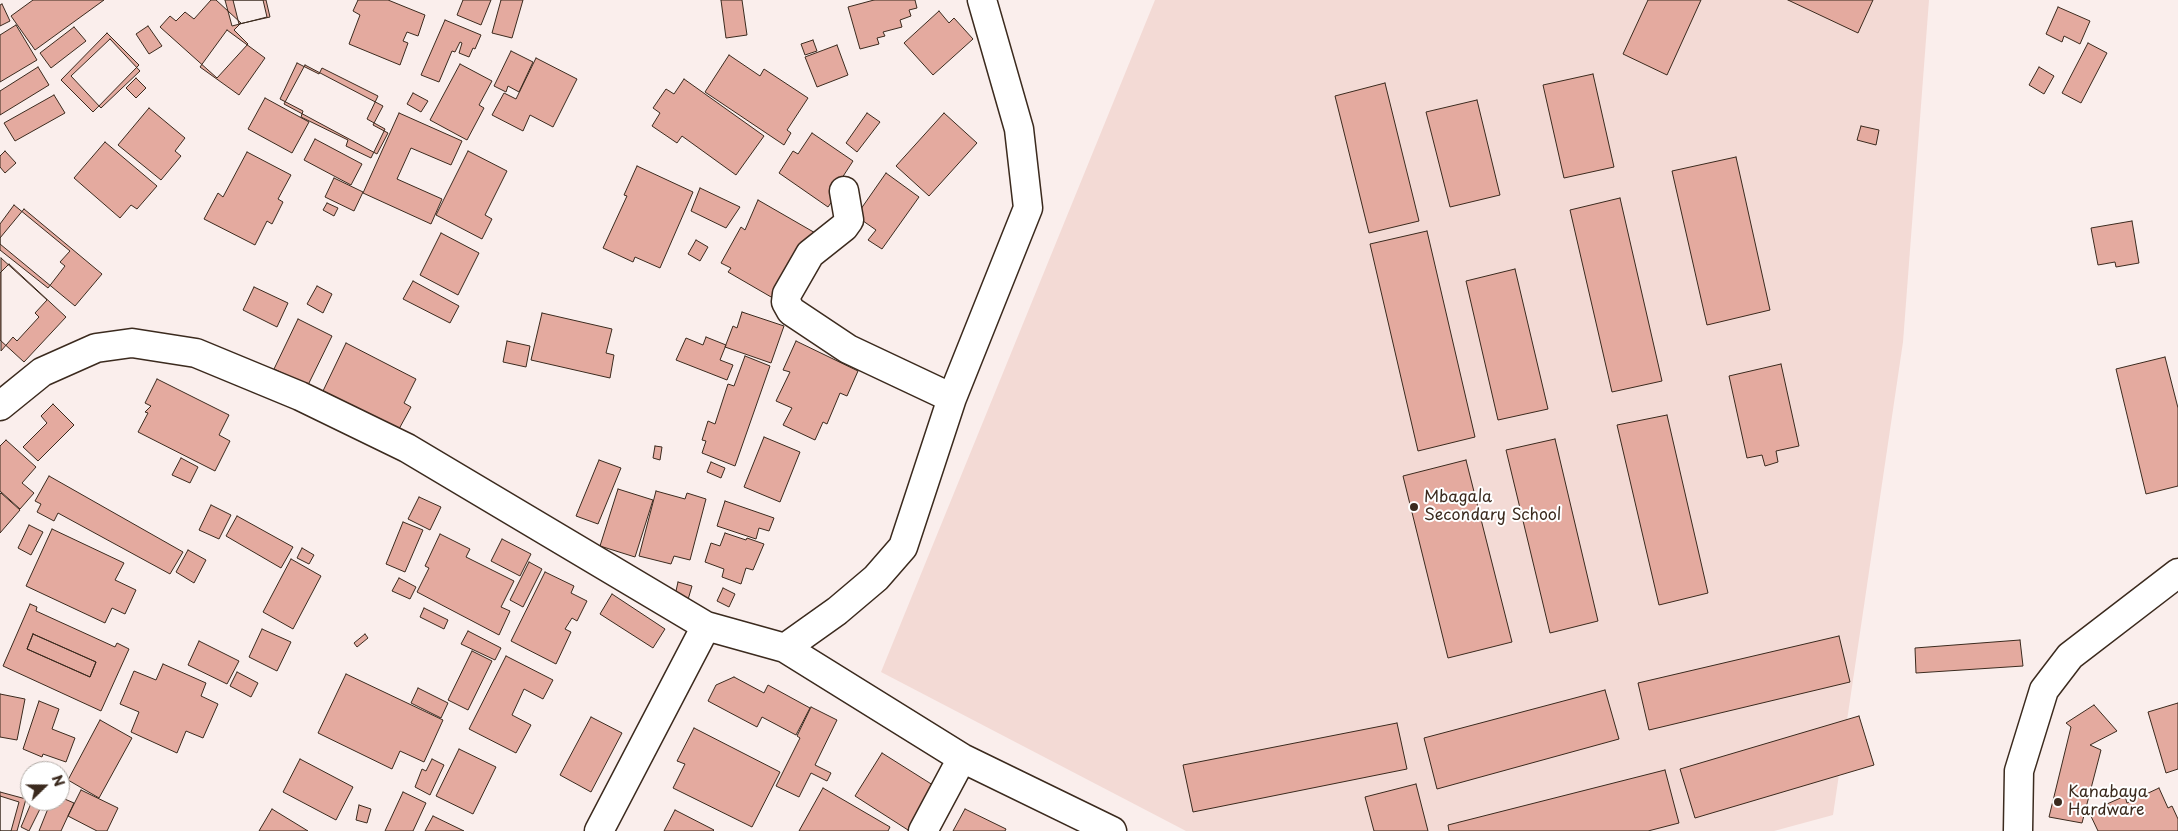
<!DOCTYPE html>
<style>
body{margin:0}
#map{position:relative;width:2178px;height:831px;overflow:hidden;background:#faeeec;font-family:"Playpen Sans",sans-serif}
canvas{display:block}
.north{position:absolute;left:20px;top:761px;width:50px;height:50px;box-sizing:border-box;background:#fff;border:1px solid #b1aaa5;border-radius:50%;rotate:68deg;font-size:14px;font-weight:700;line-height:20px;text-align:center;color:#3b2a1e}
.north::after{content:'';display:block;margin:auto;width:18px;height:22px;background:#3b2a1e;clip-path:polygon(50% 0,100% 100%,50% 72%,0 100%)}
</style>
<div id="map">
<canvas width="2178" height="831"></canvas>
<div class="north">N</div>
</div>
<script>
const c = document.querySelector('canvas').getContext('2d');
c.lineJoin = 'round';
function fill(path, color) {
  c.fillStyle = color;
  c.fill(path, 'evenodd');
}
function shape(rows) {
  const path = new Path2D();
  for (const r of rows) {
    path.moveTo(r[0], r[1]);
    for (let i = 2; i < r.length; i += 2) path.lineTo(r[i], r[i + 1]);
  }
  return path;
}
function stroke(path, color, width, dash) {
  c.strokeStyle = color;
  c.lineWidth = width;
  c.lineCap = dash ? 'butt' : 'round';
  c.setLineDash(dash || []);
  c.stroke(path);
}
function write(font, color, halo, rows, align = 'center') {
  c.font = font + ' "Playpen Sans",sans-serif';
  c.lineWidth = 4;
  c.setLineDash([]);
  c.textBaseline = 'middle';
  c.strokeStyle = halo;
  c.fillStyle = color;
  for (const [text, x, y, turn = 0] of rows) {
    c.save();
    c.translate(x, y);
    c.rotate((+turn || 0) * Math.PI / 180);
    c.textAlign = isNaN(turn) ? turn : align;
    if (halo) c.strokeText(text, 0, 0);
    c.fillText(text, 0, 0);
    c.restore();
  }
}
fill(shape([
 [1155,0,1929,0,1903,342,1833,815,1774,831,1186,831,881,672]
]), '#f3dad5');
const building = shape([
 [33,0,104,0,35,50,11,16,33,0],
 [211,0,216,0,241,23,234,30,248,44,217,78,160,27,170,16,176,21,185,12,194,19,211,0],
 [225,0,263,0,267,17,232,26,225,0],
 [233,0,266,0,270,17,239,24,233,0],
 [358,0,388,0,425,15,418,36,407,32,403,41,408,43,400,65,349,44,360,15,353,11,358,0],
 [463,0,491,0,481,25,457,15,463,0],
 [501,0,523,0,512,38,492,33,501,0],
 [721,0,742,0,747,35,726,38,721,0],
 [874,0,915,0,917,8,909,10,911,16,900,20,902,27,883,32,885,36,877,38,879,44,860,49,848,7,874,0],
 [1648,0,1701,0,1667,75,1623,54,1648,0],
 [1788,0,1873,0,1858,33,1788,0],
 [2,4,10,21,0,26,0,5,2,4],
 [2058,7,2090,21,2080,44,2064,36,2062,42,2046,34,2058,7],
 [939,11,949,23,954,18,973,39,933,75,904,43,939,11],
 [445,20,481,35,475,49,473,48,469,57,459,53,462,43,460,42,455,52,452,51,439,82,421,75,445,20],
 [16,25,37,60,0,82,0,35,16,25],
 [148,26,162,46,149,54,136,34,148,26],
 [74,27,86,41,51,68,40,53,74,27],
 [227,30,265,58,239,95,200,67,227,30],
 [107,33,139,65,93,112,61,80,107,33],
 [110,39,140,71,101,108,71,76,110,39],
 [813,40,817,51,805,55,801,44,813,40],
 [2088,43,2107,53,2081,103,2062,93,2088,43],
 [837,45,848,75,817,87,805,57,837,45],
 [511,51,533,62,519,92,508,86,506,92,494,86,511,51],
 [729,55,760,76,764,69,808,98,787,130,791,133,784,145,705,92,729,55],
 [536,58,577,79,553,127,530,115,523,131,492,115,504,93,516,99,536,58],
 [297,63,319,74,322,68,378,96,367,119,385,129,371,158,346,146,348,140,301,117,303,111,280,99,297,63],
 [460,64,492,81,479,105,484,108,467,140,430,120,460,64],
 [305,65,383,106,373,125,388,133,377,154,284,104,305,65],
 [38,67,49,85,0,115,0,91,38,67],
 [2039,67,2054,76,2044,94,2029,85,2039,67],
 [1593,74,1614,167,1564,178,1543,85,1593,74],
 [136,78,146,88,136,98,126,88,136,78],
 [684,79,764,136,736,175,682,136,677,143,652,126,660,113,653,108,666,89,674,94,684,79],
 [1385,83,1419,221,1369,233,1335,96,1385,83],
 [413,93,428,101,421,112,407,104,413,93],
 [54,95,65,113,15,141,4,123,54,95],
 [265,98,309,122,292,153,248,129,265,98],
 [1477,100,1500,195,1450,207,1426,112,1477,100],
 [149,108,185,138,175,151,181,156,161,180,118,145,149,108],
 [399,113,462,141,451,165,411,148,397,179,442,199,431,224,363,193,399,113],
 [867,113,880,122,857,152,846,143,867,113],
 [944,113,977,143,929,196,896,166,944,113],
 [1861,126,1879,130,1876,145,1857,140,1861,126],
 [812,133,853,161,840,181,844,184,828,207,779,173,793,151,798,154,812,133],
 [315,139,362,164,351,185,304,160,315,139],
 [105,142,157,186,137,209,131,205,120,218,74,178,105,142],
 [5,151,16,163,5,173,0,167,0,156,5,151],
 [468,151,507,171,485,215,492,219,482,239,436,215,468,151],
 [247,152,291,175,278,199,283,202,272,224,267,221,255,245,204,219,218,193,223,197,247,152],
 [1736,157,1770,310,1707,325,1672,171,1736,157],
 [637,166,693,192,660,268,635,257,633,262,603,248,627,196,624,195,637,166],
 [886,173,919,197,882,249,868,240,876,230,856,216,886,173],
 [334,178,363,192,354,211,325,197,334,178],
 [700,188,740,207,726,228,691,211,700,188],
 [1620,198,1662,381,1612,392,1570,210,1620,198],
 [758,200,817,234,778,301,728,272,731,268,721,263,741,227,745,230,758,200],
 [327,203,338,208,334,216,323,210,327,203],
 [14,205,70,251,60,262,65,266,48,288,0,250,0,224,14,205],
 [24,209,102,274,75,306,0,244,0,238,24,209],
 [2132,221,2139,263,2116,267,2115,262,2098,265,2091,228,2132,221],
 [1427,231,1475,437,1418,451,1370,244,1427,231],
 [441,233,479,253,458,295,420,275,441,233],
 [696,240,708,247,700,261,688,254,696,240],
 [1,258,47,300,35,313,39,317,17,341,13,337,1,351,1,258],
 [9,264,66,317,24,362,0,340,0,273,9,264],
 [1515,269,1548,409,1498,420,1466,281,1515,269],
 [413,281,459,306,450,323,403,299,413,281],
 [317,286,332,294,323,313,307,304,317,286],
 [254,287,288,303,277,327,243,310,254,287],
 [742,312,784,326,771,363,725,347,733,326,737,328,742,312],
 [542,313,612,329,606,353,614,355,610,378,531,360,542,313],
 [298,319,332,336,308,385,274,369,298,319],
 [706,337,726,345,720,360,733,365,727,380,676,360,686,338,703,345,706,337],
 [507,341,530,346,526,367,503,362,507,341],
 [796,341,858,371,847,396,840,393,827,424,823,422,815,440,783,425,792,408,776,401,790,372,783,370,796,341],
 [346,343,416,379,404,403,411,407,399,429,323,391,346,343],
 [745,356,770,366,735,466,702,453,706,441,702,440,708,421,715,424,728,384,734,386,745,356],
 [2165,357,2178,408,2178,486,2146,494,2116,369,2165,357],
 [1781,364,1799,446,1776,451,1778,462,1765,466,1762,455,1747,458,1729,376,1781,364],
 [157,379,229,415,219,435,230,441,215,471,138,432,148,413,145,412,151,406,145,403,157,379],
 [53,404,74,425,38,461,23,447,47,423,41,416,53,404],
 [1667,415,1708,593,1659,605,1617,425,1667,415],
 [764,437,800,452,780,502,744,487,764,437],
 [1555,439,1598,621,1550,633,1506,450,1555,439],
 [6,440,36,467,22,483,34,493,20,509,0,491,0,446,6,440],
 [655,446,662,447,660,460,653,458,655,446],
 [181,458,198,467,190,483,172,475,181,458],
 [599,460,621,468,598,524,576,516,599,460],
 [1466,460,1512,642,1448,658,1403,476,1466,460],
 [711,462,725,468,721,478,707,472,711,462],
 [49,476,183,552,170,574,58,513,54,521,37,512,41,504,35,501,49,476],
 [618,489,653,500,635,557,600,546,618,489],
 [656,491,685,499,687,493,706,499,690,560,674,556,671,564,639,556,656,491],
 [1,493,20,510,0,533,0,494,1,493],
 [419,497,441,507,430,530,408,519,419,497],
 [725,501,774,518,769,531,759,528,756,539,717,526,725,501],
 [211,505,231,515,219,539,199,530,211,505],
 [237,516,293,547,281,568,226,536,237,516],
 [403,522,423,530,405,572,386,564,403,522],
 [29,525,43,532,31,555,18,548,29,525],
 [52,529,124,563,115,580,136,590,125,614,112,608,105,623,26,586,52,529],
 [725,533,746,540,747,538,764,544,753,570,746,568,741,584,722,577,724,569,705,562,711,543,720,546,725,533],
 [440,534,470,549,466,557,514,581,501,607,510,611,499,635,417,592,429,568,425,566,440,534],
 [502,539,531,554,520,576,491,561,502,539],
 [302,548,314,555,309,564,297,558,302,548],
 [188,550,206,560,194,583,176,572,188,550],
 [291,559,321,576,293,629,263,612,291,559],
 [529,562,542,569,523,607,510,600,529,562],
 [545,572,574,586,571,593,587,601,577,621,572,618,565,629,571,632,556,664,511,641,545,572],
 [399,578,416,587,410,599,392,591,399,578],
 [678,582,692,586,687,603,674,600,678,582],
 [723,588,735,594,729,607,717,601,723,588],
 [612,594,665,629,653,648,600,614,612,594],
 [30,604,37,607,36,611,115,647,117,643,129,649,101,711,3,666,30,604],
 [33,634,96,662,90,677,27,649,33,634],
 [424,608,448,620,444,629,420,617,424,608],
 [262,629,291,642,277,671,249,657,262,629],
 [468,631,501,648,495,660,461,644,468,631],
 [33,634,96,662,90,677,27,649,33,634],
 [365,634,368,638,357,647,354,643,365,634],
 [1839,636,1850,682,1649,730,1638,683,1839,636],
 [2020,640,2023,666,1916,673,1915,648,2020,640],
 [199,641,239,661,227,684,188,665,199,641],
 [472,651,492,661,468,710,448,700,472,651],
 [506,656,553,680,543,699,524,689,512,715,531,725,516,753,469,729,506,656],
 [163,664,206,683,201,696,218,704,203,738,186,731,177,753,131,732,139,712,120,704,134,671,156,680,163,664],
 [237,672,258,683,251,697,230,686,237,672],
 [346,674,443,720,424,762,400,751,392,769,318,733,346,674],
 [734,677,764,693,768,685,810,708,796,735,762,717,757,727,708,701,716,685,734,677],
 [418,688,448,703,441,718,411,703,418,688],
 [1605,690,1619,739,1437,789,1424,738,1605,690],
 [0,694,25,699,17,740,0,737,0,694],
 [39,701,59,709,52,729,75,738,66,762,43,754,42,757,23,749,39,701],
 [2178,703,2178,769,2166,773,2148,712,2178,703],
 [2094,705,2117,731,2090,745,2101,750,2082,823,2049,817,2071,727,2066,723,2094,705],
 [811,707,837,720,815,765,831,773,827,781,811,773,799,797,776,786,800,738,797,736,811,707],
 [1859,716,1874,765,1695,818,1680,769,1859,716],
 [591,717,622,733,591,792,560,775,591,717],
 [100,720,132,738,99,798,68,780,100,720],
 [1397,723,1407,769,1193,812,1183,765,1397,723],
 [694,728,780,772,752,827,673,788,685,764,677,761,694,728],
 [459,749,496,767,473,814,436,796,459,749],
 [882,753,936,787,908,830,855,796,882,753],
 [300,759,353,787,336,820,283,792,300,759],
 [432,759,444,765,430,795,415,787,422,769,426,771,432,759],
 [1665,770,1679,823,1648,831,1449,831,1448,825,1665,770],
 [1416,784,1428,831,1374,831,1365,797,1416,784],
 [823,788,890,827,888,831,799,831,823,788],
 [2159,788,2168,808,2172,806,2178,819,2178,831,2098,831,2089,812,2125,796,2127,803,2159,788],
 [81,790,118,808,107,831,97,831,68,816,81,790],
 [0,792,26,799,17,831,0,831,0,792],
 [403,792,426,803,413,831,385,831,403,792],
 [0,796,19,802,11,831,0,831,0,796],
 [60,797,74,803,61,831,39,831,51,801,60,801,60,797],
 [32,801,44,801,29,831,21,827,32,801],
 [359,805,371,809,367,823,356,820,359,805],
 [272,809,308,831,259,831,272,809],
 [965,809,1006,829,1005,831,953,831,965,809],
 [675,810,714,830,713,831,664,831,675,810],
 [433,816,464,831,425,831,433,816]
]);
fill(building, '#e4aa9f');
stroke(building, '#3b2a1e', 1);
const minor = shape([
 [844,191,849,220,844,227,810,254,787,294,786,302,791,311,848,349,952,398],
 [0,406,42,372,96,348,132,343,196,353,300,396,407,448,706,626,785,648,962,758,1112,831],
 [785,648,837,611,876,578,903,547,952,398,1028,208,1019,129,982,0],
 [599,831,706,626],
 [923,831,962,758],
 [2018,831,2019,771,2044,690,2070,656,2178,573]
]);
stroke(minor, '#3b2a1e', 31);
stroke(minor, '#fff', 28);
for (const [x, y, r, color] of [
 [1414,507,5,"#3b2a1e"],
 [2058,802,5,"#3b2a1e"]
]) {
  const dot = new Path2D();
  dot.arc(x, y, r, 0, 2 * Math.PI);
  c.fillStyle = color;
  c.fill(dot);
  stroke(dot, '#fff', 2);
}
write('16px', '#3b2a1e', '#fff', [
 ["Mbagala",1424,498],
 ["Secondary School",1424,516],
 ["Kanabaya",2068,793],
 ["Hardware",2068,811]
], 'left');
</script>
